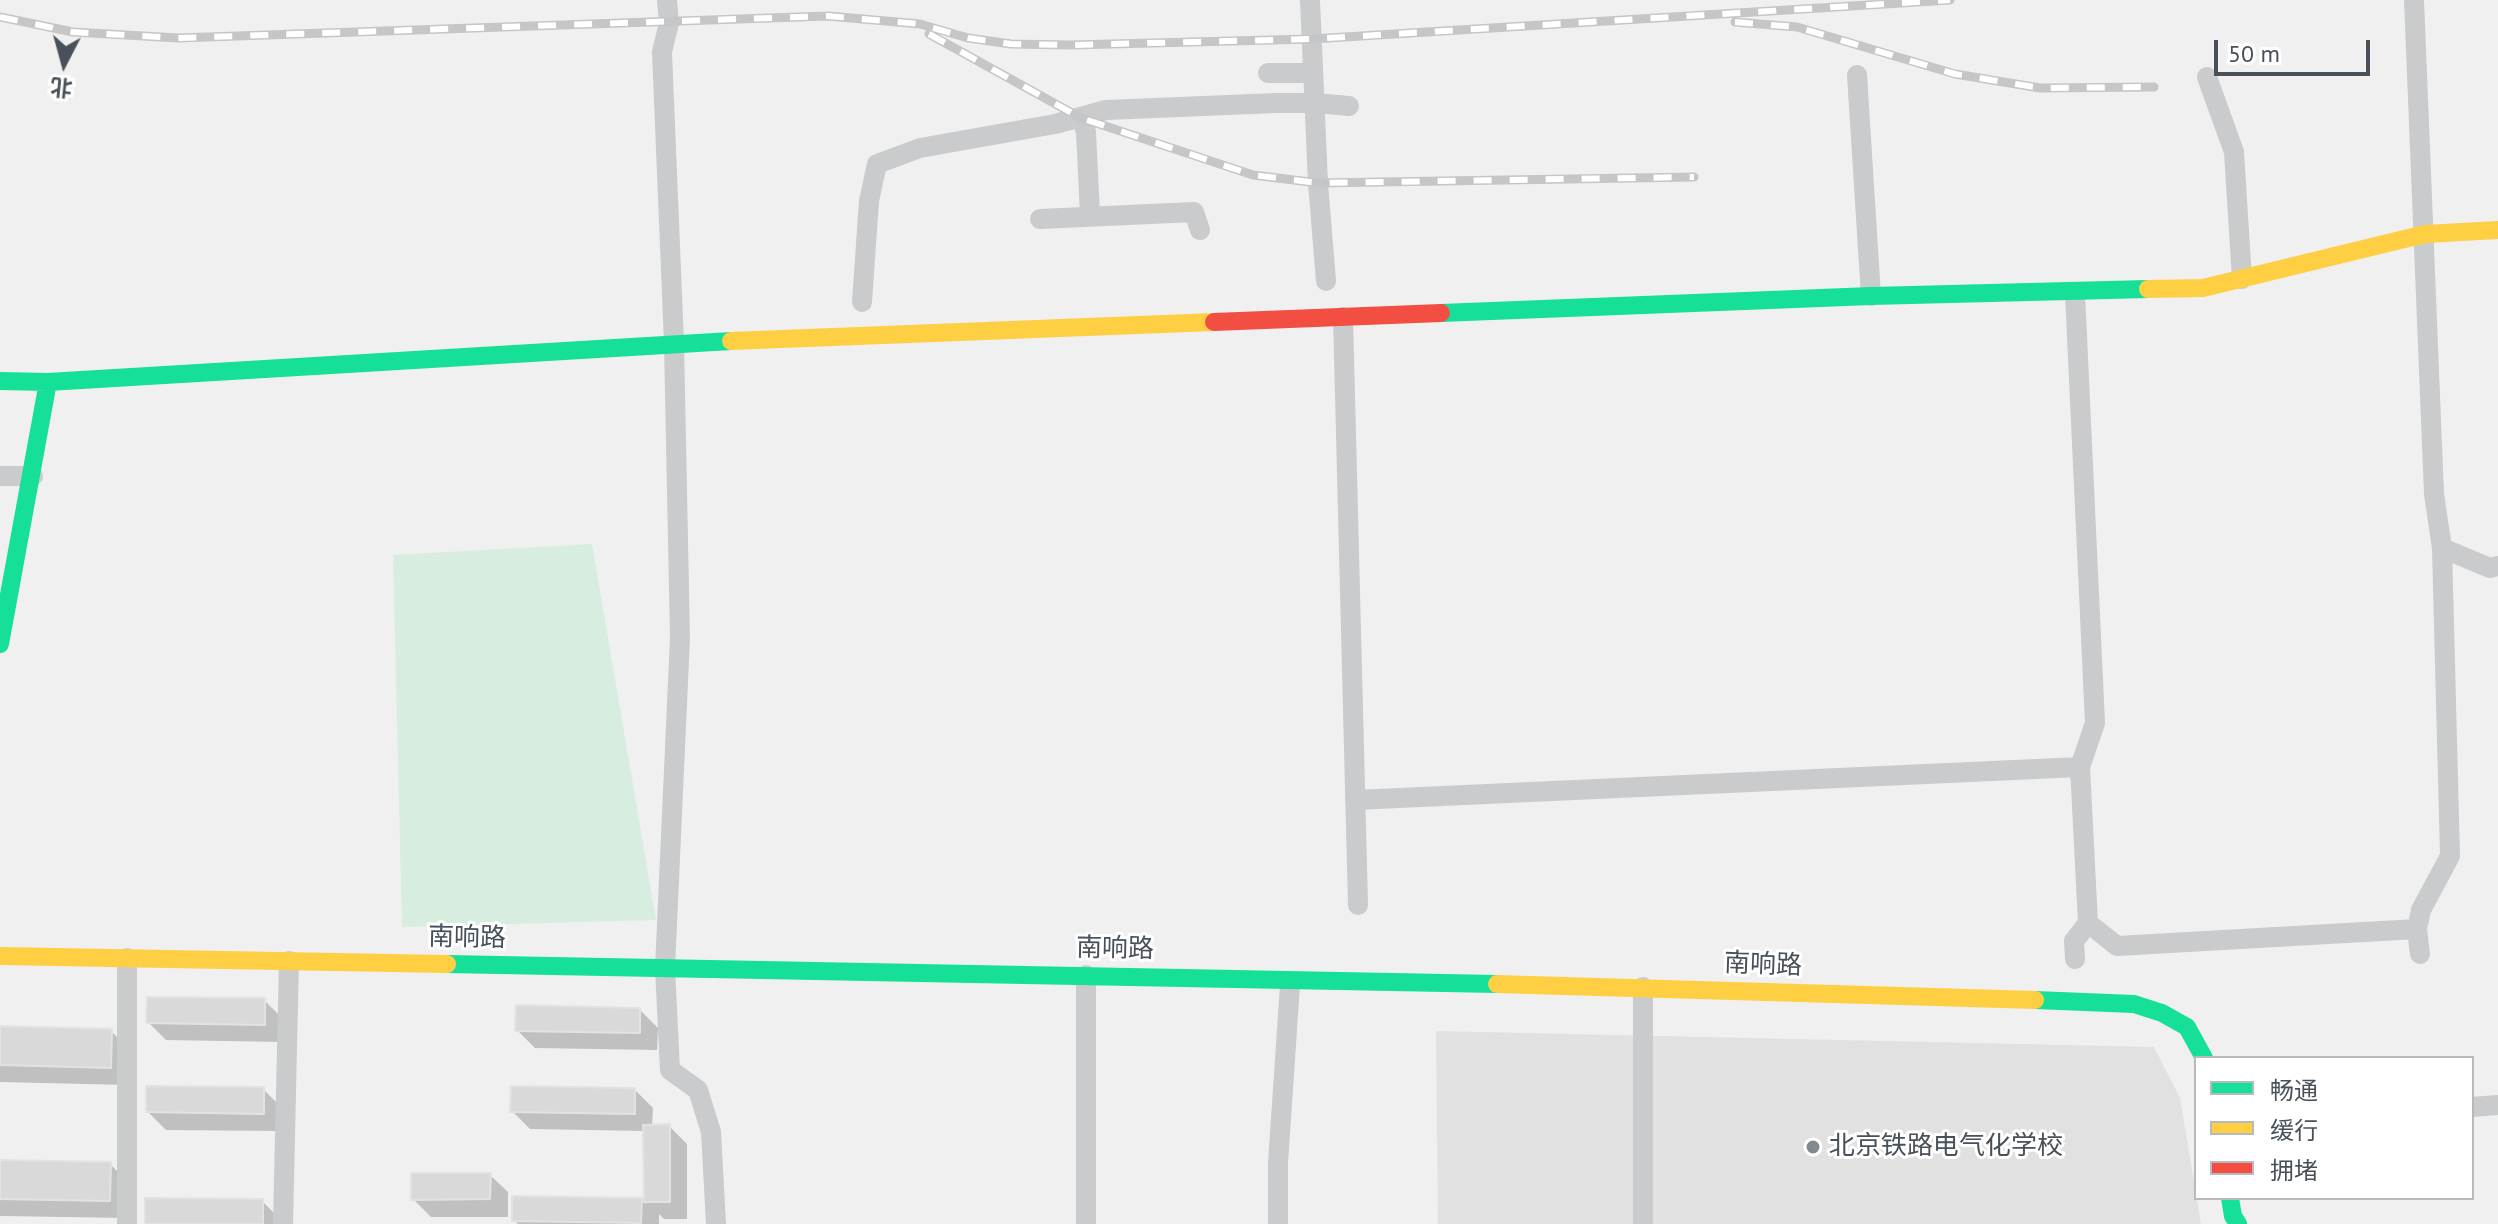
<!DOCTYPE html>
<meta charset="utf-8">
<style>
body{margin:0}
#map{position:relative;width:2498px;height:1224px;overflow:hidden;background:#f0f0f0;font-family:"PT Sans","Noto Sans SC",sans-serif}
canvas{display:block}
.legend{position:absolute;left:2194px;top:1056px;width:280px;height:144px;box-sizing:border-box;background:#fff;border:2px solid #b6b9bd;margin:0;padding:10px 14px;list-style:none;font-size:24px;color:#48515a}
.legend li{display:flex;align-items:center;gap:16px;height:40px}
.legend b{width:40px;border:2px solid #b6b9bd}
.north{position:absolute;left:24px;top:24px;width:80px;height:80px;-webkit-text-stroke:6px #fff;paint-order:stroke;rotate:186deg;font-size:22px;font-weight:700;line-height:32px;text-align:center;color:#48515a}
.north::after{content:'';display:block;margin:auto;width:28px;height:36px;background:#48515a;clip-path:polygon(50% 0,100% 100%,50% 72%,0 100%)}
.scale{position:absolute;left:2214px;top:40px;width:156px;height:36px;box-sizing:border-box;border:4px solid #48515a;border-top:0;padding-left:10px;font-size:24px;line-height:28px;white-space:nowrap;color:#48515a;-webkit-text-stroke:6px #fff;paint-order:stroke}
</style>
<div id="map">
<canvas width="2498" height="1224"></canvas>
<ul class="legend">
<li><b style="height:10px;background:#16e098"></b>畅通</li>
<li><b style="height:10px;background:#ffcf43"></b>缓行</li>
<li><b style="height:10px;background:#f24e42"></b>拥堵</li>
</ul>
<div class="north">北</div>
<div class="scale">50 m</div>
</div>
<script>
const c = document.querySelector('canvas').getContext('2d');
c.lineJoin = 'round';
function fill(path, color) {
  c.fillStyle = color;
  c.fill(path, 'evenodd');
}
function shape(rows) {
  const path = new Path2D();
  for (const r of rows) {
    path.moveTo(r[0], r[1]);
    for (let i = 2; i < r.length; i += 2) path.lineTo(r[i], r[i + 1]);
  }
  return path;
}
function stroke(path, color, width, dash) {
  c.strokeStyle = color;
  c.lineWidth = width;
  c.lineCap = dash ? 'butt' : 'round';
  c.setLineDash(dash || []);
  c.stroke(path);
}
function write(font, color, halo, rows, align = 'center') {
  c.font = font + ' "PT Sans","Noto Sans SC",sans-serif';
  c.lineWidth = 6;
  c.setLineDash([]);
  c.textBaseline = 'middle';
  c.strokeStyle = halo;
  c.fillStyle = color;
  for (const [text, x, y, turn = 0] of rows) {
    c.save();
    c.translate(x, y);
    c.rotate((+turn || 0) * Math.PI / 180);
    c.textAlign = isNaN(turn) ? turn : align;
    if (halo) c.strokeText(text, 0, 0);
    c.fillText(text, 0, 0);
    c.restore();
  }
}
fill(shape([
 [1436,1031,2154,1047,2180,1098,2201,1224,1438,1224]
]), '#e2e1e1');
fill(shape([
 [592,544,656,920,402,927,393,555]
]), '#d6ede0');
fill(shape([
 [264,1000,282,1018,282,1042,166,1040,148,1022],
 [640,1010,658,1028,657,1050,535,1048,517,1030],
 [0,1028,111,1031,129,1049,129,1085,0,1082],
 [263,1089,281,1107,281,1131,166,1130,148,1112],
 [635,1090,653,1108,652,1126,669,1126,687,1144,687,1219,664,1219,659,1214,659,1224,518,1224,514,1220,641,1200,646,1204,645,1131,530,1129,512,1111],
 [0,1162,110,1164,128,1182,128,1218,0,1216],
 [490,1175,508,1192,508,1217,431,1217,413,1199],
 [262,1201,280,1219,280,1224,147,1224]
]), '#0003');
const building = shape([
 [147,997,265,998,265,1025,146,1023,147,997],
 [516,1005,640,1008,640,1033,515,1031,516,1005],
 [0,1026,112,1029,111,1068,0,1065,0,1026],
 [146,1086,264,1087,264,1114,146,1112,146,1086],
 [511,1086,635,1088,635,1114,510,1112,511,1086],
 [670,1124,670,1202,644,1202,643,1125,670,1124],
 [0,1160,111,1162,110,1201,0,1199,0,1160],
 [411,1173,491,1173,490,1199,411,1200,411,1173],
 [512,1196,642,1198,641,1223,512,1221,512,1196],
 [145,1198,263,1199,263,1224,145,1224,145,1198]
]);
fill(building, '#d9d9da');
stroke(building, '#e1e2e3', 2);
stroke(shape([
 [667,0,669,23,662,52,674,343,680,638,665,968,670,1070,698,1090,711,1132,716,1224],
 [1310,0,1318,183,1326,281],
 [2414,0,2434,494,2442,548,2490,568,2498,566],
 [1268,73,1311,73],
 [1857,75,1871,296],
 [2207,77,2234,152,2242,279],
 [1081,118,1086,132,1090,215],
 [1040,219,1194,212,1200,230],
 [862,302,869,201,877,164,920,148,1055,124,1106,110,1276,103,1316,103,1349,106],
 [1343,317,1358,905],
 [0,476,33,476],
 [1355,800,2080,767],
 [2088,923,2117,946,2417,929],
 [2420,954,2417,929,2421,910,2450,856,2442,548],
 [2075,959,2074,941,2088,923,2080,767,2095,723,2075,293],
 [1086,975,1086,1224],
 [1643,987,1643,1224],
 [2472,1107,2498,1105],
 [127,1224,127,958],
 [283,1224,289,961],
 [1278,1224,1278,1163,1290,985]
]), '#cacbcd', 20);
stroke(shape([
 [1441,313,1871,296,2148,289],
 [0,381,48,382,731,341],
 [0,644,48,382],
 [447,964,1497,984],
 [2035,1000,2134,1004,2162,1013,2187,1027,2204,1058],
 [2230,1198,2233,1216,2238,1224]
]), '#16e098', 18);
stroke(shape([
 [2148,289,2203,288,2425,234,2498,230],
 [731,341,1214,322],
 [0,956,447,964],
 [1497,984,2035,1000]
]), '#ffcf43', 18);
stroke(shape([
 [1214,322,1441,313]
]), '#f24e42', 18);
const rail = shape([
 [0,17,73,32,178,38,828,16,920,24,968,38,1011,44,1071,45,1312,39,1950,0],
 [1735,22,1797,27,1955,74,2040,88,2154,87],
 [929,34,1081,118,1253,175,1318,183,1694,177]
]);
stroke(rail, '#c5c6c7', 9);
stroke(rail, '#fff', 6, [18]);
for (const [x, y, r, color] of [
 [1813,1147,8,"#83898e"]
]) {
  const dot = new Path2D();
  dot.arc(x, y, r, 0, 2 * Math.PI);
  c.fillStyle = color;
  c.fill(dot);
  stroke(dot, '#fff', 3);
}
write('26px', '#48515a', '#fff', [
 ["南响路",467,938,1],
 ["南响路",1115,949,1],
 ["南响路",1763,965,2]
]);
write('26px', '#48515a', '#fff', [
 ["北京铁路电气化学校",1829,1147]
], 'left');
</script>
